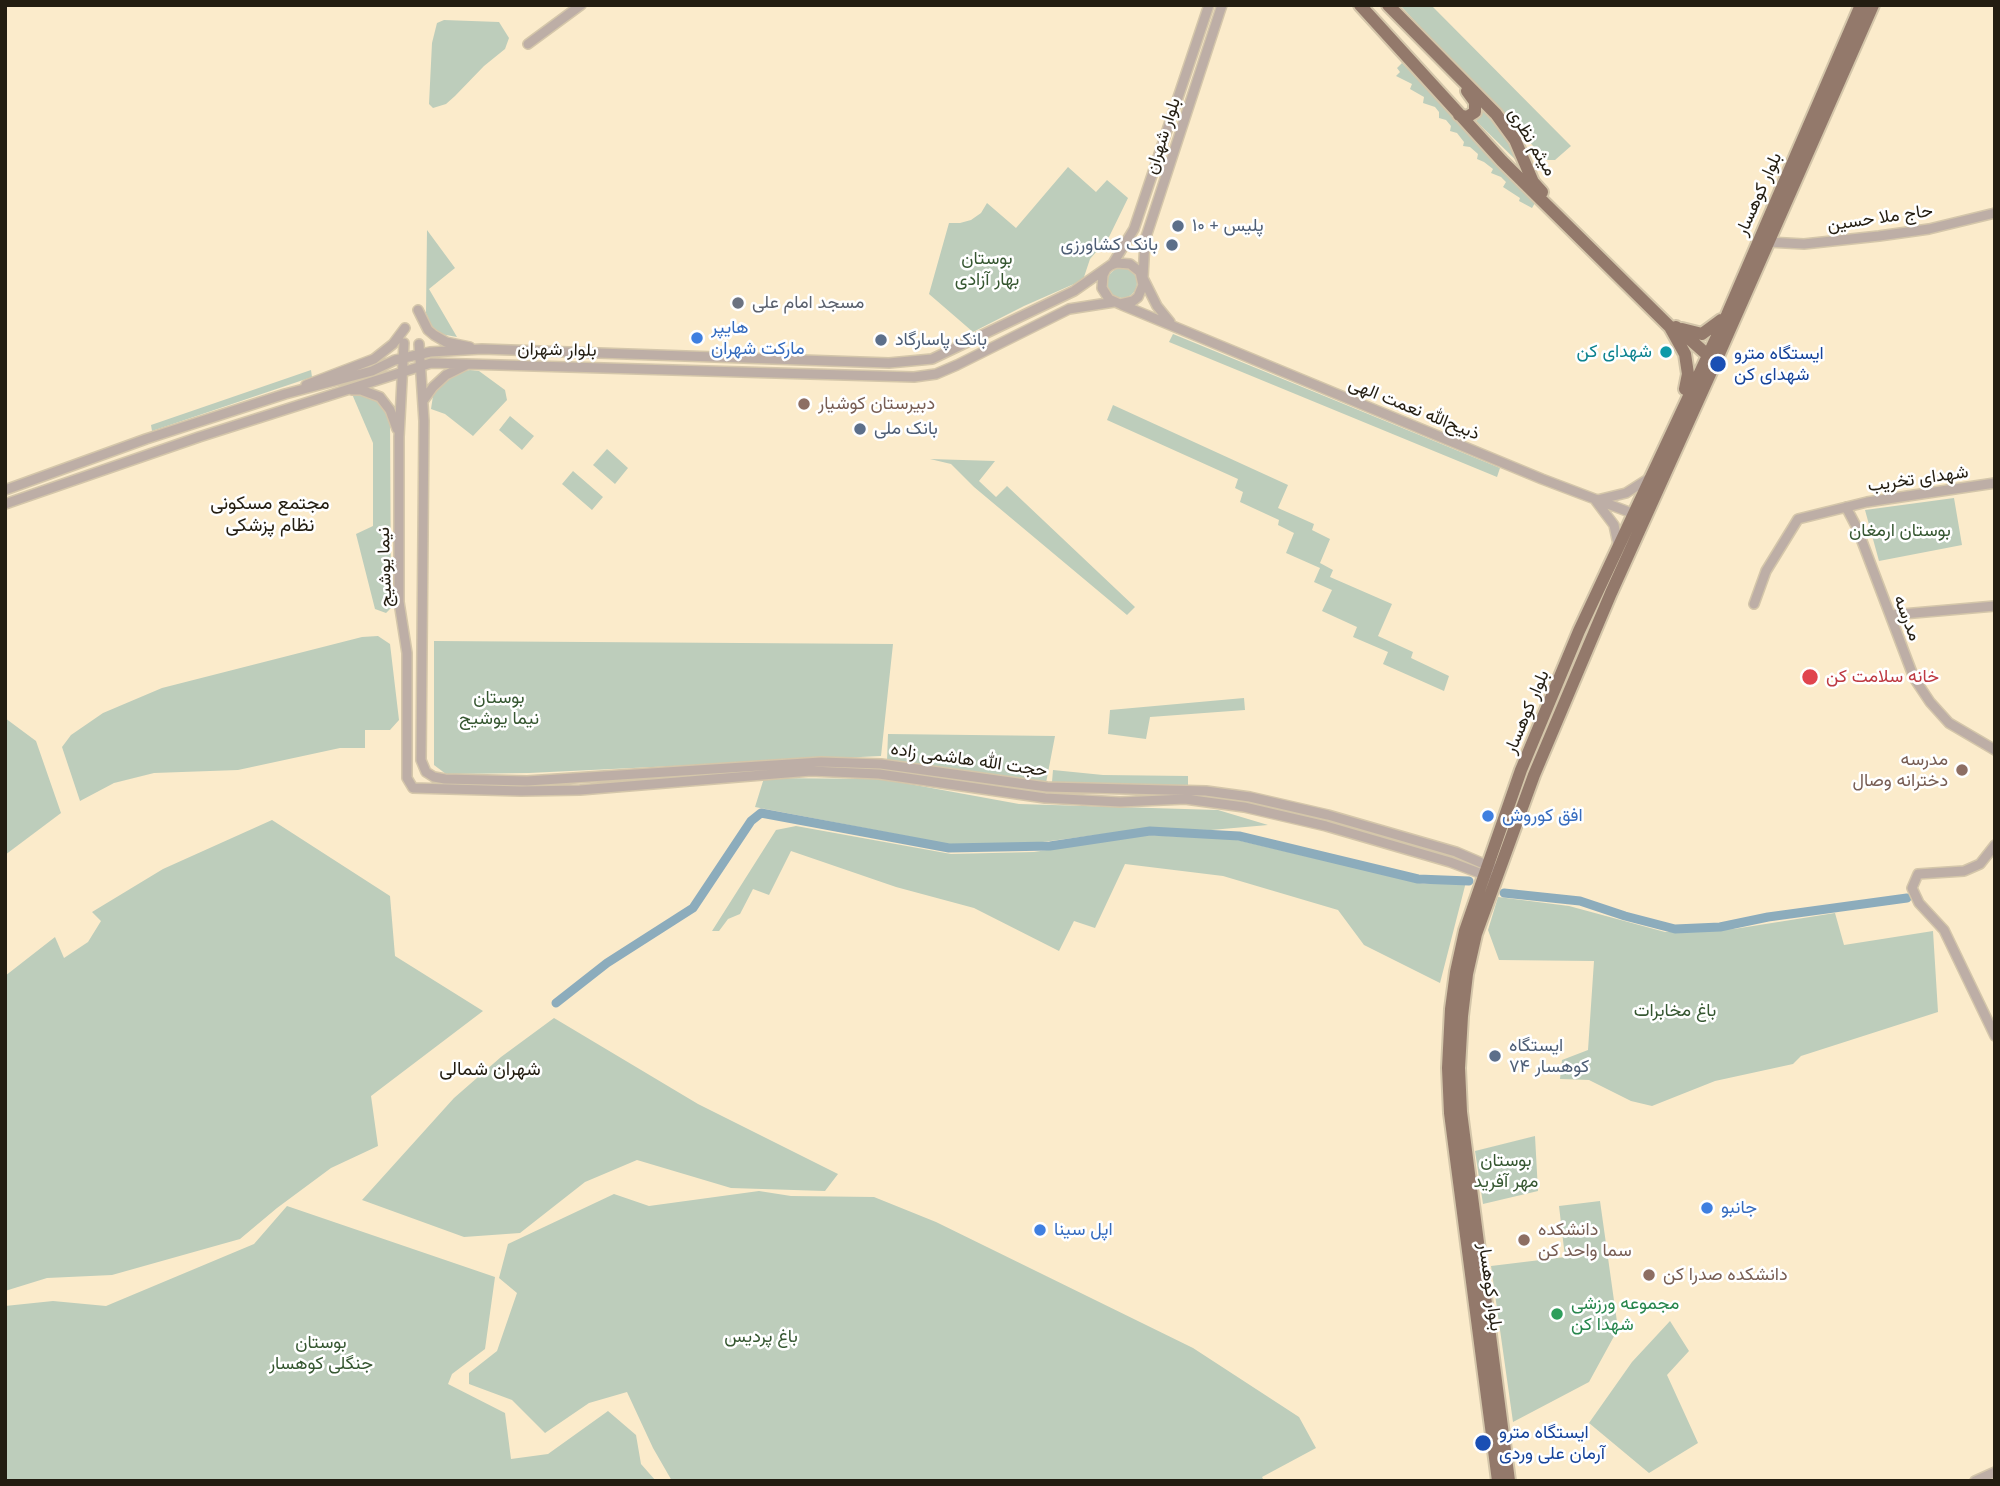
<!DOCTYPE html>
<meta charset="utf-8">
<style>
body{margin:0}
#map{position:relative;width:2000px;height:1486px;overflow:hidden;background:#fbebcb;font-family:"PT Sans",sans-serif}
canvas{display:block}
.frame{position:absolute;inset:0;border:7px solid #231d11;pointer-events:none}
</style>
<div id="map">
<canvas width="2000" height="1486"></canvas>
<div class="frame"></div>
</div>
<script>
const c = document.querySelector('canvas').getContext('2d');
c.lineJoin = 'round';
function fill(path, color) {
  c.fillStyle = color;
  c.fill(path, 'evenodd');
}
function shape(rows) {
  const path = new Path2D();
  for (const r of rows) {
    if (r.length === 3) {
      path.moveTo(r[0] + r[2], r[1]);
      path.arc(r[0], r[1], r[2], 0, 2 * Math.PI);
      continue;
    }
    path.moveTo(r[0], r[1]);
    for (let i = 2; i < r.length; i += 2) path.lineTo(r[i], r[i + 1]);
  }
  return path;
}
function stroke(path, color, width, dash) {
  c.strokeStyle = color;
  c.lineWidth = width;
  c.lineCap = dash ? 'butt' : 'round';
  c.setLineDash(dash || []);
  c.stroke(path);
}
function write(font, color, halo, rows, align = 'center') {
  c.font = font + ' "PT Sans",Vazirmatn,sans-serif';
  c.lineWidth = 5;
  c.setLineDash([]);
  c.textBaseline = 'middle';
  c.strokeStyle = halo;
  c.fillStyle = color;
  for (const [text, x, y, turn = 0] of rows) {
    c.save();
    c.translate(x, y);
    c.rotate((+turn || 0) * Math.PI / 180);
    c.textAlign = isNaN(turn) ? turn : align;
    if (halo) c.strokeText(text, 0, 0);
    c.fillText(text, 0, 0);
    c.restore();
  }
}
fill(shape([
 [1400,5,1431,5,1571,146,1555,160,1548,160,1544,157,1477,89],
 [444,20,499,22,509,38,505,49,484,66,455,96,446,104,433,108,429,104,432,43,437,23],
 [1402,63,1535,203,1532,208,1519,201,1520,198,1503,187,1506,182,1501,177,1491,173,1493,169,1484,162,1477,159,1478,154,1470,147,1463,146,1464,142,1457,133,1450,131,1451,126,1446,120,1439,118,1439,112,1435,107,1423,103,1424,97,1410,89,1412,84,1396,76,1400,72,1397,68],
 [1481,108,1499,124,1507,135,1523,167,1476,121,1481,115],
 [1068,167,1096,192,1107,180,1128,198,1109,237,1090,259,1083,280,1024,306,973,332,929,294,949,223,960,223,971,220,981,213,987,203,1016,228],
 [427,230,455,268,429,289,457,337,435,333,426,313],
 [1122,283,15],
 [1173,334,1500,468,1497,477,1169,342],
 [311,370,312,377,152,431,151,425],
 [470,370,479,371,505,390,507,400,473,436,445,414,431,409,433,396,444,381,458,372],
 [357,392,376,398,390,417,391,608,386,613,375,609,356,534,373,526,373,443,352,394],
 [1113,405,1288,485,1278,508,1314,524,1312,530,1330,539,1320,563,1333,570,1330,577,1392,604,1378,636,1413,652,1411,658,1449,676,1444,691,1383,664,1388,652,1353,637,1357,627,1322,611,1332,590,1314,582,1320,568,1286,553,1294,533,1278,525,1279,520,1240,502,1243,492,1235,488,1238,479,1107,420],
 [510,416,534,436,522,450,499,430],
 [607,449,628,468,615,484,593,465],
 [930,459,995,461,979,481,996,497,1007,486,1135,607,1127,615,974,487,951,464],
 [573,471,603,497,592,510,562,484],
 [1954,498,1962,545,1879,561,1865,510],
 [378,636,390,644,399,720,390,730,365,730,365,748,340,748,238,770,154,773,114,783,80,801,62,747,71,735,103,713,162,688,362,637],
 [434,641,893,644,881,756,529,773,446,774,434,765],
 [1244,698,1245,710,1150,717,1146,739,1108,734,1110,710],
 [5,718,36,741,61,813,5,855],
 [888,734,1055,736,1046,783,887,761],
 [1053,770,1103,775,1188,776,1188,786,1052,782],
 [764,778,882,779,1019,804,1218,810,1268,825,1211,830,1142,829,1035,843,953,845,755,807],
 [272,820,390,896,395,956,483,1011,371,1096,378,1146,331,1168,277,1208,240,1239,112,1275,47,1278,5,1291,5,976,55,937,64,958,88,942,101,921,92,912,163,869],
 [796,826,951,854,1034,852,1145,835,1233,839,1424,884,1466,882,1440,983,1364,945,1338,910,1223,876,1125,864,1095,928,1074,921,1059,951,974,908,896,887,791,851,769,895,753,889,740,914,728,919,719,931,712,931,776,830],
 [1498,897,1569,906,1665,932,1734,929,1835,913,1844,945,1933,931,1938,1012,1801,1056,1793,1064,1715,1081,1652,1106,1631,1101,1589,1080,1560,1079,1562,1060,1588,1050,1594,961,1499,960,1488,930],
 [554,1018,698,1104,838,1174,825,1191,731,1188,637,1160,585,1182,520,1233,464,1237,362,1200,454,1098,501,1057],
 [1535,1136,1538,1191,1483,1204,1475,1151],
 [759,1191,791,1196,874,1197,936,1222,1193,1348,1299,1417,1316,1448,1262,1477,1264,1481,672,1481,653,1448,627,1392,589,1403,545,1433,512,1400,469,1384,469,1373,497,1351,517,1293,499,1278,508,1244,614,1194,649,1206],
 [1600,1201,1618,1329,1589,1382,1513,1422,1491,1266,1565,1257,1559,1206],
 [287,1206,495,1277,485,1349,452,1374,448,1384,505,1413,511,1459,548,1454,608,1411,636,1435,641,1464,656,1481,5,1481,5,1306,53,1301,106,1306,254,1244],
 [1670,1321,1689,1351,1667,1375,1698,1443,1649,1473,1589,1423,1632,1362]
]), '#bdcdbb');
stroke(shape([
 [1504,893,1580,901,1625,916,1675,929,1720,927,1768,917,1907,898],
 [556,1003,607,963,693,908,751,821,761,813,949,848,1050,846,1150,831,1239,836,1418,879,1469,881]
]), '#8cacbc', 9);
const minor = shape([
 [528,44,581,5],
 [1768,242,1804,244,1879,236,1929,229,1995,213],
 [1112,265,1134,229,1209,5],
 [1122,305,1542,479,1637,515],
 [418,310,428,330,434,335,446,342,470,347],
 [1170,322,1157,306,1143,278,1145,240,1222,5],
 [404,343,399,437,399,602,407,653,407,778,413,788],
 [419,344,424,421,421,760,426,772],
 [306,385,374,359,393,344,405,328],
 [352,390,361,390,380,397,390,410,397,429],
 [423,401,433,387,446,375,466,365],
 [5,490,146,439,285,394,372,371,395,360,430,352,482,349,889,363,932,359,1074,291,1111,265,1117,263,1130,264,1140,272,1143,285,1138,297,1133,301,1120,304,1109,299,1102,288,1103,275,1106,269],
 [1597,500,1626,493,1648,479],
 [1596,501,1614,525,1618,544],
 [5,504,199,437,431,363,914,377,936,374,957,365,1069,309,1114,302],
 [1846,507,1857,528,1914,678,1930,702,1949,723,1995,750],
 [1754,604,1766,571,1798,519,1867,502,1995,483],
 [1891,615,1995,606],
 [426,772,434,777,445,779,527,781,821,762,881,764,1047,787,1206,791,1250,797,1328,815,1456,852,1491,867],
 [413,788,521,791,580,790,811,771,879,774,1045,798,1120,802,1185,799,1244,807,1326,826,1450,862,1490,877],
 [1995,845,1980,864,1964,871,1918,874,1912,888,1919,903,1944,930,1995,1036],
 [1975,1481,1995,1472]
]);
const major = shape([
 [1360,5,1502,161,1670,327,1685,354,1688,374,1685,389],
 [1388,5,1496,114,1515,140,1533,182,1542,192],
 [1459,115,1467,117,1475,112,1475,102,1467,91],
 [1676,327,1712,359],
 [1682,329,1702,334,1721,320],
 [1498,1481,1450,1113,1448,1068,1451,1009,1456,972,1465,931,1521,770,1579,631,1727,315,1861,5],
 [1509,1481,1461,1112,1459,1068,1462,1016,1467,974,1476,934,1534,775,1611,593,1715,363,1873,5]
]);
stroke(minor, '#d4c6aa', 12);
stroke(major, '#d4c6aa', 16);
stroke(minor, '#bdaea6', 9);
stroke(major, '#93796b', 12);
for (const [x, y, r, color] of [
 [1178,226,7,"#5c6f8a"],
 [1172,245,7,"#5c6f8a"],
 [738,303,7,"#6b7280"],
 [697,338,7,"#3f7fe0"],
 [881,340,7,"#5c6f8a"],
 [1666,352,7,"#0f9aa8"],
 [1718,364,9,"#1a4fb4"],
 [804,404,7,"#8d6e63"],
 [860,429,7,"#5c6f8a"],
 [1810,677,9,"#e0444e"],
 [1962,770,7,"#8d6e63"],
 [1488,816,7,"#3f7fe0"],
 [1495,1056,7,"#5c6f8a"],
 [1707,1208,7,"#3f7fe0"],
 [1040,1230,7,"#3f7fe0"],
 [1524,1240,7,"#8d6e63"],
 [1649,1275,7,"#8d6e63"],
 [1557,1314,7,"#2e9e5b"],
 [1483,1443,9,"#1a4fb4"]
]) {
  const dot = new Path2D();
  dot.arc(x, y, r, 0, 2 * Math.PI);
  c.fillStyle = color;
  c.fill(dot);
  stroke(dot, '#fff', 2.5);
}
write('18px', '#231d11', '#fff', [
 ["بلوار شهران",1163,136,-72],
 ["میثم نظری",1532,142,59],
 ["بلوار کوهسار",1759,194,-66],
 ["حاج ملا حسین",1880,218,-8],
 ["بلوار شهران",557,350,1],
 ["ذبیح‌الله نعمت الهی",1414,409,22],
 ["شهدای تخریب",1918,479,-8],
 ["نیما یوشیج",385,567,-92],
 ["مدرسه",1907,618,69],
 ["بلوار کوهسار",1527,712,-67],
 ["حجت الله هاشمی زاده",969,760,8],
 ["بلوار کوهسار",1490,1287,82]
]);
write('18px', '#4e5e75', '#fff', [
 ["پلیس + ۱۰",1192,226],
 ["بانک کشاورزی",1158,245,"right"],
 ["بانک پاسارگاد",895,340],
 ["بانک ملی",874,429],
 ["ایستگاه",1509,1046],
 ["۷۴ کوهسار",1509,1067]
], 'left');
write('18px', '#365731', '#fff', [
 ["بوستان",987,259],
 ["بهار آزادی",987,280],
 ["بوستان ارمغان",1900,531],
 ["بوستان",499,698],
 ["نیما یوشیج",499,719],
 ["باغ مخابرات",1675,1011],
 ["بوستان",1506,1161],
 ["مهر آفرید",1506,1182],
 ["باغ پردیس",761,1337],
 ["بوستان",321,1343],
 ["جنگلی کوهسار",321,1364]
]);
write('18px', '#5b616d', '#fff', [
 ["مسجد امام علی",752,303]
], 'left');
write('18px', '#366cbe', '#fff', [
 ["هایپر",711,328],
 ["مارکت شهران",711,349],
 ["افق کوروش",1502,816],
 ["جانبو",1721,1208],
 ["اپل سینا",1054,1230]
], 'left');
write('18px', '#0d838f', '#fff', [
 ["شهدای کن",1652,352]
], 'right');
write('18px', '#164399', '#fff', [
 ["ایستگاه مترو",1734,354],
 ["شهدای کن",1734,375],
 ["ایستگاه مترو",1499,1433],
 ["آرمان علی وردی",1499,1454]
], 'left');
write('18px', '#785e54', '#fff', [
 ["دبیرستان کوشیار",818,404],
 ["مدرسه",1948,760,"right"],
 ["دخترانه وصال",1948,781,"right"],
 ["دانشکده",1538,1230],
 ["سما واحد کن",1538,1251],
 ["دانشکده صدرا کن",1663,1275]
], 'left');
write('18px', '#be3a42', '#fff', [
 ["خانه سلامت کن",1826,677]
], 'left');
write('18px', '#27864d', '#fff', [
 ["مجموعه ورزشی",1571,1304],
 ["شهدا کن",1571,1325]
], 'left');
write('19px', '#231d11', '#fff', [
 ["مجتمع مسکونی",270,504],
 ["نظام پزشکی",270,526],
 ["شهران شمالی",490,1070]
]);
</script>
